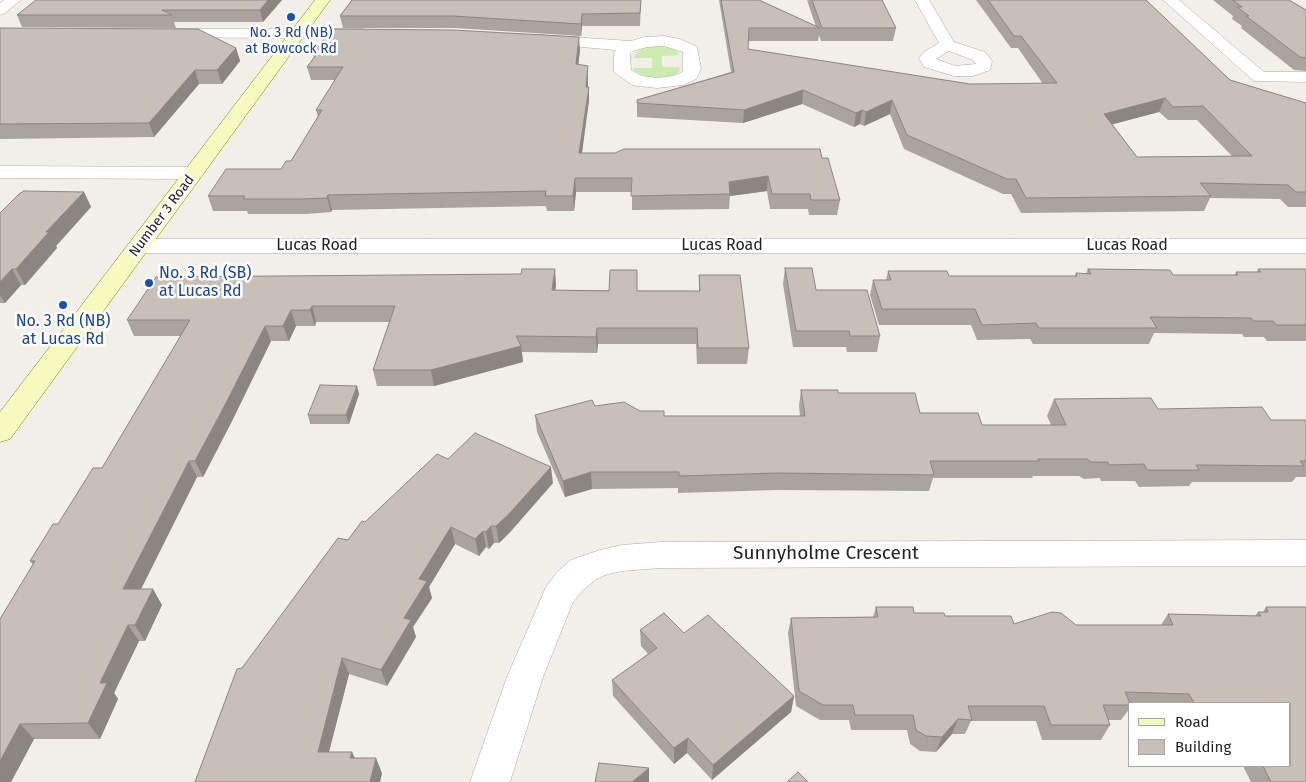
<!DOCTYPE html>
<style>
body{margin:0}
#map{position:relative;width:1306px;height:782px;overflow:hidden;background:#f2efe9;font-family:"Fira Sans",sans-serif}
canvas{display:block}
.legend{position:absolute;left:1128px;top:702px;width:162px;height:65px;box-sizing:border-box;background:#fff;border:1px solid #a7a7a7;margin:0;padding:6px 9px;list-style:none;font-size:15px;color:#222}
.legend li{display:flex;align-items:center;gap:10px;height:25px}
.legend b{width:25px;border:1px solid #a7a7a7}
</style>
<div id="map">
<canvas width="1306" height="782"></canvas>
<ul class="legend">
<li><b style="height:6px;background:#f7fabf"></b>Road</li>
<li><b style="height:14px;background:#c7bfb8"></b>Building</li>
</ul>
</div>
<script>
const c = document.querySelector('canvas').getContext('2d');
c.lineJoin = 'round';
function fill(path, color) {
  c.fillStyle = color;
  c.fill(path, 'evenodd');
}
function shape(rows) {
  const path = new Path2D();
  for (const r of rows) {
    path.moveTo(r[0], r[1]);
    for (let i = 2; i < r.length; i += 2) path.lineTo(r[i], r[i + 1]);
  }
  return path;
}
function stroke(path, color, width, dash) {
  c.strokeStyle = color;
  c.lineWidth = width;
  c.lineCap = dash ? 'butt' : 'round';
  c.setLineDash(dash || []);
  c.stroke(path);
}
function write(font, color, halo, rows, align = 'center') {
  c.font = font + ' "Fira Sans",sans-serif';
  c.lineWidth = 5;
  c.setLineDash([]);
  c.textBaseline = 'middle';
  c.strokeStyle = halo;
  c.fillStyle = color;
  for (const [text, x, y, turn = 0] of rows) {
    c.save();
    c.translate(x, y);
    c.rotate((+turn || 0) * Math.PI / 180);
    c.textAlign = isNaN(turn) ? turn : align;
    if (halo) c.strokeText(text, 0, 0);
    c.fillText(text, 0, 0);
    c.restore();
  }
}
fill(shape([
 [658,46,674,49,678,52,679,55,662,56,662,67,680,67,679,72,671,76,653,78,635,72,633,68,652,68,652,58,634,58,636,52,644,48]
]), '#cdebb0');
const street = shape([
 [4,0,21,0,5,13,0,15,0,3,4,0],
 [915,0,929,0,954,42,985,52,992,61,990,70,973,76,954,76,924,67,919,58,924,52,939,43,915,0],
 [949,51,973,60,976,64,955,66,936,59,949,51],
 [1163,0,1179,0,1264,72,1306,72,1306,82,1254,81,1163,0],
 [174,29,363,29,371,34,363,39,168,37,166,34,174,29],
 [541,35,631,41,645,37,664,36,680,39,697,47,701,69,696,79,683,85,657,88,638,86,632,85,614,72,614,53,616,50,535,43,533,40,541,35],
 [664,46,683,52,683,72,673,76,657,78,642,76,631,70,630,54,633,51,647,47,664,46],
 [0,166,194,167,201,169,204,173,201,177,194,179,0,178,0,166],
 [139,239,1306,239,1306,253,139,253,131,251,128,246,131,241,139,239],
 [1306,540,1306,566,661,568,622,571,605,575,595,580,582,591,572,604,543,677,510,782,470,782,507,677,546,587,558,571,571,560,600,550,622,545,661,542,1306,540]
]);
const secondary = shape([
 [315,0,330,0,10,439,0,442,0,412,315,0]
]);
stroke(street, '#a9a9a9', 1);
stroke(secondary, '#707d05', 1);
fill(street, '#fff');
fill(secondary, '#f7fabf');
fill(shape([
 [282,0,263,22,174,22,176,28,22,27,17,15],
 [352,0,641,0,640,26,582,26,581,36,455,28,343,28,340,16],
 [719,0,759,0,816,27,807,0,882,0,896,28,893,41,821,41,819,35,818,41,748,41,748,49,970,84,1043,84,1018,48,1011,48,976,0,1146,0,1230,80,1306,103,1306,207,1288,207,1280,199,1210,198,1204,211,1021,213,1011,194,1003,194,904,149,890,114,864,126,860,124,854,127,802,104,743,123,637,117,637,100,731,72],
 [1159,112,1168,120,1197,120,1232,156,1137,157,1112,124],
 [1213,0,1289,0,1306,10,1306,71,1294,70,1241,28,1242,26,1232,19,1233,16],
 [0,28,236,48,240,61,222,84,199,84,154,137,0,139],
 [580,50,578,64,588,79,588,87,589,100,582,153,822,158,840,200,837,215,809,215,808,209,770,209,767,191,730,196,729,209,632,210,632,192,576,192,574,211,547,211,546,206,332,210,331,212,307,214,248,214,247,211,213,211,208,196,281,169,291,161,318,117,316,110,335,80,311,80,307,67,314,57,313,54],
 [84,192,91,207,56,246,57,248,25,285,21,285,5,303,0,303,0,213],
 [785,268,880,336,877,352,847,352,846,347,793,347,783,284],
 [1088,269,1173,275,1235,275,1236,272,1257,272,1258,269,1306,269,1306,341,1267,341,1264,337,1244,337,1242,334,1154,333,1149,344,1033,344,1030,339,977,340,971,325,879,325,870,295,873,280,886,280,888,271,949,276,1075,276,1076,273,1086,274],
 [699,275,749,348,747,364,697,364,696,344,598,344,597,353,522,352,523,362,434,386,377,386,373,370,389,322,316,322,315,326,296,326,289,341,271,341,232,421,203,477,197,477,141,589,162,605,145,641,139,641,114,693,118,699,100,739,34,739,11,782,0,782,33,565,30,561,102,468,181,336,134,336,127,320,556,285,555,290,699,291],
 [357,386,359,394,349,424,310,424,308,415],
 [801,390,838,393,920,413,982,425,1051,425,1047,416,1054,399,1271,420,1306,420,1306,477,1296,477,1292,482,1192,482,1189,486,1139,487,1135,481,1101,481,1100,478,1084,479,1079,476,1033,476,1032,478,933,478,929,491,776,490,678,493,678,488,592,489,565,497,537,432,535,415,595,406,640,411,664,416,800,416,799,406],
 [448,459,553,483,511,531,499,543,494,543,489,549,486,547,479,556,455,544,429,587,432,598,413,627,416,637,387,686,349,674,329,752,355,758,382,773,380,782,195,782,242,668,348,540,365,522],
 [876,607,914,613,1014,624,1076,625,1161,625,1168,614,1255,616,1258,612,1263,612,1266,607,1306,607,1306,782,1251,782,1243,766,1290,766,1290,703,1130,703,1130,708,1121,720,1108,720,1110,725,1101,740,1042,740,1036,721,971,721,965,734,952,734,936,752,920,751,910,744,907,730,851,730,849,720,820,720,796,706,788,633,791,618,873,617],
 [640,630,684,633,794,696,791,712,712,780,687,753,674,764,613,696,612,680,648,654,641,646]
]), '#aba49e');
fill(shape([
 [268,0,282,0,263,22,260,10],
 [582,14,582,26,581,36,581,24],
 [579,37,580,50,577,77,576,64],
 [236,48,240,61,222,84,217,70],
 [588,66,588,79,587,100,586,87],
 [195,70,199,84,154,137,149,123],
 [589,87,589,100,580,167,579,153],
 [803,90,802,104,743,123,744,110],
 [1165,98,1159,112,1099,128,1104,114],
 [892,100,890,114,864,126,866,112],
 [862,110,860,124,854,127,856,113],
 [768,176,767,191,730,196,729,182],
 [575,178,576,192,574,211,573,196],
 [84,192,91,207,56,246,57,248,25,285,16,269,46,232],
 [328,195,332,210,331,212,327,198],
 [12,269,21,285,5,303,0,295,0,282],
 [555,269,556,285,553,306,552,290],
 [312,306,316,322,315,326,310,310],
 [291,310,296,326,289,341,283,326],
 [265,326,271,341,232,421,203,477,195,461],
 [597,328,598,344,597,353,596,337],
 [521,346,523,362,434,386,431,370],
 [357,386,359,394,349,424,346,415],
 [189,461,197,477,133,605,123,589],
 [551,467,553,483,511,531,499,543,496,526],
 [591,472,592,489,565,497,563,481],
 [491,526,494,543,489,549,486,532],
 [451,527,455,544,429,587,432,598,413,627,416,637,387,686,381,670,404,618,419,579],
 [483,531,486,547,479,556,475,539],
 [153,589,162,605,145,641,135,625],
 [128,625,139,641,114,693,118,699,100,739,88,723,100,683],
 [342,658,349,674,325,767,318,752],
 [794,696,791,712,712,780,713,765],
 [958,719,952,734,936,752,942,737],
 [20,724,34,739,11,782,0,782,0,761],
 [688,738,687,753,674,764,674,748],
 [352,752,359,767,350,758],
 [376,758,382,773,380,782,370,782],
 [649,768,649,782,632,782]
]), '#8b8681');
const building = shape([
 [36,0,268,0,260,10,162,10,172,15,17,15,36,0],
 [352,0,641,0,640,13,582,14,581,24,453,16,340,16,352,0],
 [721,0,759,0,820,28,749,28,748,49,970,84,1057,83,1021,36,1014,36,988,0,1146,0,1230,80,1306,103,1306,192,1296,192,1288,185,1200,183,1211,196,1026,198,1016,179,1007,179,907,135,892,100,866,112,862,110,856,113,803,90,744,110,637,103,637,100,734,72,721,0],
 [1165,98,1173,107,1203,106,1252,156,1137,157,1104,114,1165,98],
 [812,0,882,0,896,28,822,28,812,0],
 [1233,0,1289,0,1306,10,1306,58,1300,57,1246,16,1249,16,1237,7,1242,7,1233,0],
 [0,28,198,29,236,48,217,70,195,70,149,123,0,124,0,28],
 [331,29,453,30,579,37,576,64,588,66,586,87,589,87,579,153,615,153,624,149,820,149,822,158,828,158,840,200,811,200,810,194,772,194,768,176,729,182,730,194,631,196,632,178,575,178,573,196,545,196,546,191,328,195,327,198,303,199,243,199,245,196,208,196,226,169,281,169,286,161,291,161,322,110,316,110,343,67,307,67,316,55,313,54,331,29],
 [24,191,84,192,46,232,49,232,16,269,12,269,0,282,0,213,19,194,24,191],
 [785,268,812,268,816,290,867,290,880,336,850,336,849,331,796,331,785,268],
 [522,269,555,269,552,290,609,291,610,270,637,270,637,291,700,291,699,275,740,275,749,348,698,348,697,328,597,328,596,337,516,336,521,346,431,370,373,370,395,306,312,306,310,310,291,310,283,326,265,326,225,405,195,461,189,461,123,589,153,589,135,625,128,625,100,683,107,683,88,723,20,724,0,761,0,619,35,561,30,561,53,524,58,524,93,468,102,468,190,320,127,320,156,277,521,274,522,269],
 [1088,269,1170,270,1173,275,1238,275,1236,272,1261,272,1258,269,1306,269,1306,325,1276,325,1273,321,1253,321,1251,318,1150,317,1157,328,1039,328,1036,323,982,325,975,309,882,309,873,280,891,280,888,271,947,271,949,276,1077,276,1076,273,1091,274,1088,269],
 [320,385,357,386,346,415,308,415,320,385],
 [801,390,838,390,838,393,915,393,920,413,978,413,982,425,1066,425,1054,399,1151,398,1158,409,1262,407,1271,420,1306,420,1306,461,1300,461,1304,466,1196,465,1199,470,1147,470,1144,464,1109,465,1108,462,1091,462,1087,459,1038,459,1039,461,930,461,934,475,778,473,679,476,679,472,591,472,563,481,535,415,592,400,595,406,624,402,640,411,664,411,664,416,805,416,801,390],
 [475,433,551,467,509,514,496,526,491,526,486,532,483,531,475,539,451,527,419,579,427,581,404,618,411,620,381,670,342,658,318,752,352,752,350,758,376,758,370,782,195,782,237,669,242,668,338,538,348,540,362,521,365,522,437,454,448,459,475,433],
 [876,607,913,607,914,613,944,613,945,616,1011,616,1014,624,1052,612,1061,613,1076,625,1173,625,1168,614,1261,616,1258,612,1268,612,1266,607,1306,607,1306,782,1271,782,1263,766,1290,766,1290,703,1194,703,1189,694,1125,692,1130,703,1130,705,1103,705,1110,725,1051,725,1044,706,968,706,972,720,958,719,942,737,926,736,916,730,913,715,855,715,853,705,823,705,799,691,791,618,878,617,876,607],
 [664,613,684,633,708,615,794,696,713,765,688,738,674,748,612,680,657,648,640,630,664,613],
 [599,763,649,768,632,782,595,782,599,763],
 [798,772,808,782,787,782,798,772]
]);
fill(building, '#c7bfb8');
stroke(building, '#8b8681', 1);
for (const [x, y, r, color] of [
 [291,17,5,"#1a4fb4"],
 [149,283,5,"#1a4fb4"],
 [63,305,5,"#1a4fb4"]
]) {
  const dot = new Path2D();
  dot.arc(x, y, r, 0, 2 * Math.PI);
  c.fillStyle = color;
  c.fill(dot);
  stroke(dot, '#fff', 2);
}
write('14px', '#164399', '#fff', [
 ["No. 3 Rd (NB)",291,33],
 ["at Bowcock Rd",291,49]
]);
write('14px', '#222', '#fff', [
 ["Number 3 Road",162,216,-53]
]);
write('16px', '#222', '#fff', [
 ["Lucas Road",317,246],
 ["Lucas Road",722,246],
 ["Lucas Road",1127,246]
]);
write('16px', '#164399', '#fff', [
 ["No. 3 Rd (SB)",159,274],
 ["at Lucas Rd",159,292],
 ["No. 3 Rd (NB)",63,322,"center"],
 ["at Lucas Rd",63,340,"center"]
], 'left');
write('19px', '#222', '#fff', [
 ["Sunnyholme Crescent",826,554]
]);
</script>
